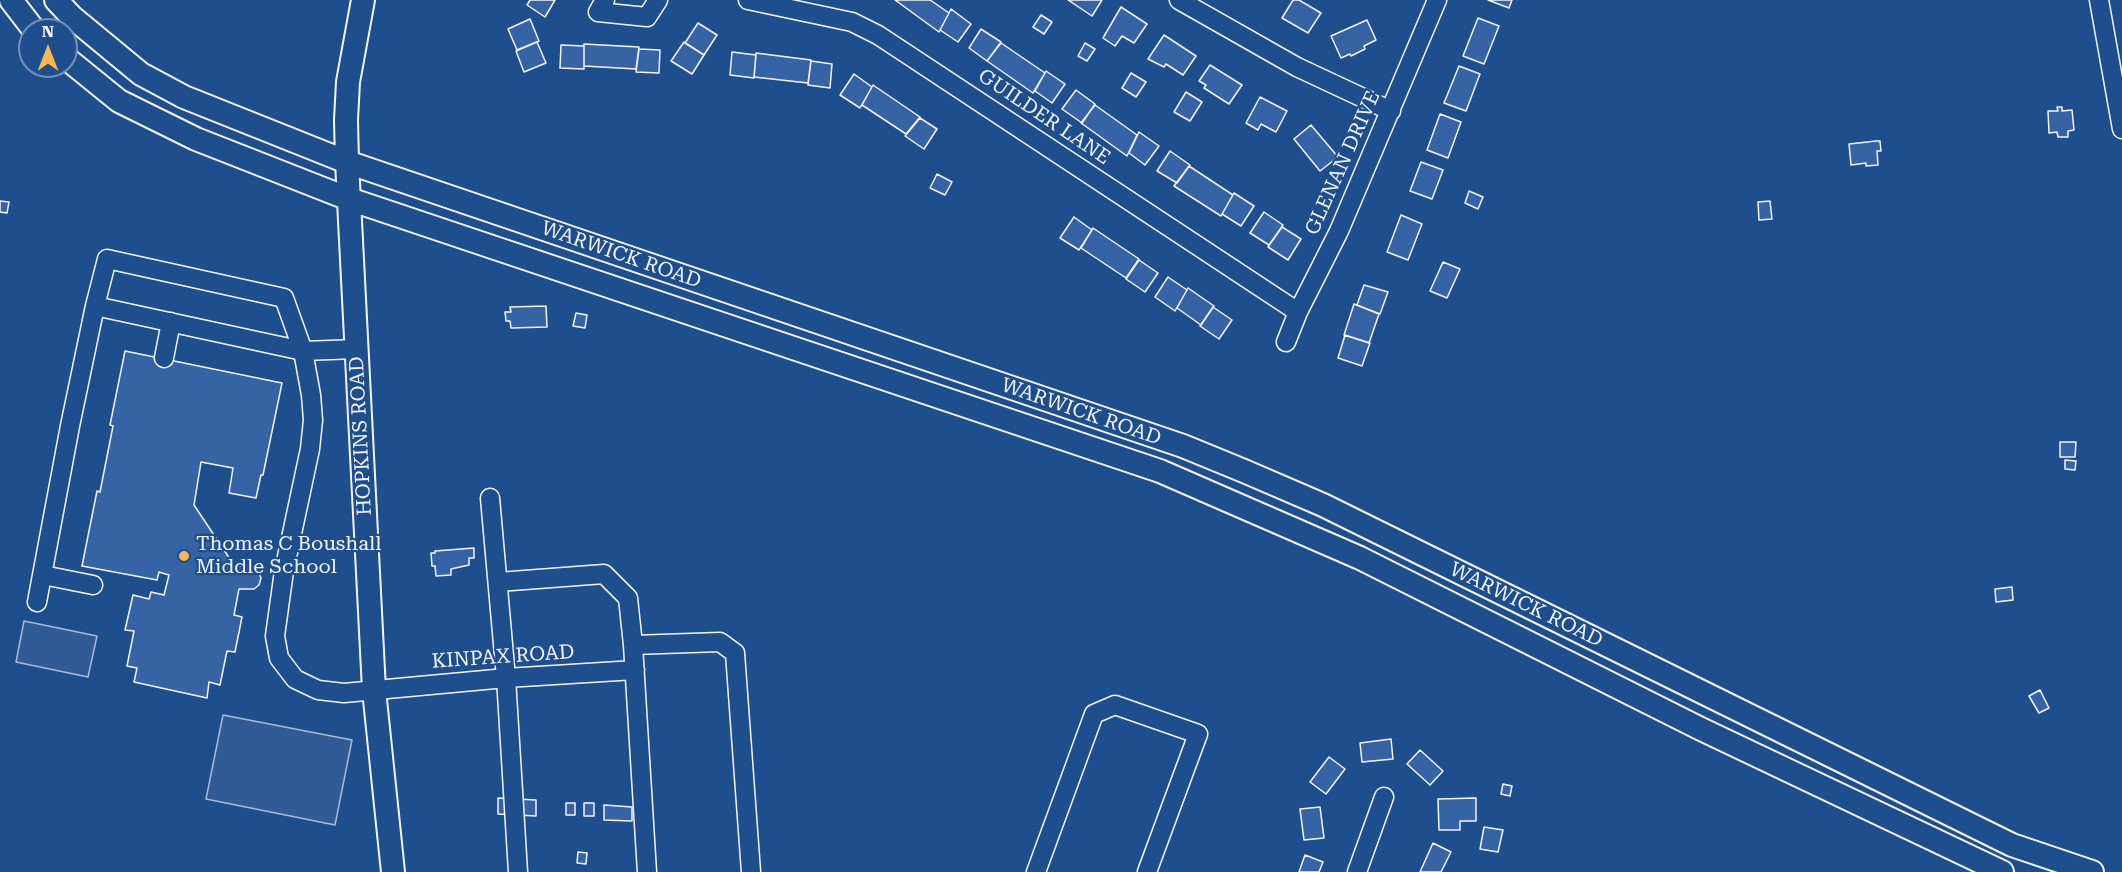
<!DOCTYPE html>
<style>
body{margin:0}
#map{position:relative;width:2122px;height:872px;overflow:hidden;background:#1f4e8c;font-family:"Roboto Serif",serif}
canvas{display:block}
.north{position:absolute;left:18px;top:18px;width:60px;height:60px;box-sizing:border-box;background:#1f4e8c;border:2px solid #7391ba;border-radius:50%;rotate:0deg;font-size:16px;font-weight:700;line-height:24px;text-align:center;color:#f2f6ff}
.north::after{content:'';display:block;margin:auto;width:21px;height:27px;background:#ffb74d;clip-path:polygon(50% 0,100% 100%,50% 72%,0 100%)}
</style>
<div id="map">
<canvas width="2122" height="872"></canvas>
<div class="north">N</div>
</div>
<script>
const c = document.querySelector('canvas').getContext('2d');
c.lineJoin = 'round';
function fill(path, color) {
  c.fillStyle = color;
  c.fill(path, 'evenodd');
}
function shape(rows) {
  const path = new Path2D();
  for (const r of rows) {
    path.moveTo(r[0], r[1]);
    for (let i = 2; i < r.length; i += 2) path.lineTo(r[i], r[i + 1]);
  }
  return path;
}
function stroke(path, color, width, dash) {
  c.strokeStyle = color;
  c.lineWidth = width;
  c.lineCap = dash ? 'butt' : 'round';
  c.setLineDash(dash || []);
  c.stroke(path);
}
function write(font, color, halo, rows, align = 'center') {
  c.font = font + ' "Roboto Serif",serif';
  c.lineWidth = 4.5;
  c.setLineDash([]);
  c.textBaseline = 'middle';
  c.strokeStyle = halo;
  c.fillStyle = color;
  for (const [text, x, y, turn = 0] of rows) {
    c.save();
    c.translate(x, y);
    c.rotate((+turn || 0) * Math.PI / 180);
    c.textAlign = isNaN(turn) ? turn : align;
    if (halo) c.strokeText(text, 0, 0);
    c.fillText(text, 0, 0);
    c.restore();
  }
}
const built = shape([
 [24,621,97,636,88,677,16,662,24,621],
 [223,715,352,740,335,825,206,799,223,715]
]);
fill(built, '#305b95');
stroke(built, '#a8bbd7', 1.5);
const building = shape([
 [530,0,555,0,545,17,527,5,530,0],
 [895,0,930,0,949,13,939,32,895,0],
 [1068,0,1102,0,1092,16,1068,0],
 [1293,0,1299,0,1321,13,1308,33,1282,18,1293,0],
 [1488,0,1512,0,1509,8,1488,0],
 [1121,7,1147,24,1134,43,1122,36,1115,46,1103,38,1121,7],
 [951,9,971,24,958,42,940,30,951,9],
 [1041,15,1052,22,1044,34,1033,27,1041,15],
 [1478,18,1499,26,1484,64,1463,56,1478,18],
 [530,19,539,41,517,50,508,29,530,19],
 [1367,20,1376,40,1364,46,1365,49,1351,56,1350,54,1341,58,1331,36,1367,20],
 [698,23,717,35,704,55,685,43,698,23],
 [981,29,1001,42,987,61,969,48,981,29],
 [1164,35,1196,56,1183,75,1166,64,1164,67,1148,59,1164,35],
 [537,42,546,63,524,72,516,51,537,42],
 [684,42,704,55,692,74,671,61,684,42],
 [1001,43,1045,73,1033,93,987,61,1001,43],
 [1085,43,1095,49,1087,61,1078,56,1085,43],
 [584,44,639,47,636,69,584,66,584,44],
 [561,45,584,46,584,69,560,68,561,45],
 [639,49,660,50,659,73,636,72,639,49],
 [732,52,756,55,754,78,730,75,732,52],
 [756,53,811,60,808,83,754,77,756,53],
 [811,61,832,64,830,88,808,85,811,61],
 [1210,65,1242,85,1229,104,1204,88,1206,85,1199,81,1210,65],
 [1459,66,1480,74,1466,111,1444,103,1459,66],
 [1046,71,1065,84,1052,103,1035,91,1046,71],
 [1131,73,1146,82,1136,97,1122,88,1131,73],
 [854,74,872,87,860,108,840,95,854,74],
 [873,85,920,117,906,134,862,105,873,85],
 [1076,90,1095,104,1082,123,1062,109,1076,90],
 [1186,92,1202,102,1190,121,1174,112,1186,92],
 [1260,97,1287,111,1276,132,1261,124,1258,130,1246,123,1260,97],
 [1095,105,1137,135,1127,156,1081,123,1095,105],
 [2057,107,2062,107,2062,111,2072,110,2074,130,2068,131,2068,137,2058,137,2057,132,2049,133,2048,111,2058,111,2057,107],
 [1440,114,1461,122,1448,158,1427,150,1440,114],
 [920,118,937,129,924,149,905,136,920,118],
 [1311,125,1338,157,1320,171,1294,139,1311,125],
 [1139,132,1159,146,1145,165,1129,153,1139,132],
 [1876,141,1880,141,1881,151,1877,151,1878,165,1866,166,1866,163,1851,165,1849,144,1876,141],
 [1170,151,1190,165,1177,183,1157,171,1170,151],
 [1421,162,1443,170,1432,199,1410,191,1421,162],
 [1189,166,1233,195,1221,216,1174,186,1189,166],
 [937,174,952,182,945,195,930,188,937,174],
 [1469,191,1483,197,1478,209,1465,203,1469,191],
 [1234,193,1254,206,1241,226,1222,214,1234,193],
 [0,201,9,202,7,213,0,212,0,201],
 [1770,201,1772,219,1759,220,1758,202,1770,201],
 [1264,212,1283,225,1269,245,1250,233,1264,212],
 [1401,215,1422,224,1408,260,1387,252,1401,215],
 [1074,217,1092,230,1079,250,1060,238,1074,217],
 [1282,227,1301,239,1288,260,1268,247,1282,227],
 [1093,228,1139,259,1126,278,1081,248,1093,228],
 [1139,260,1158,273,1145,292,1126,279,1139,260],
 [1443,262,1460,269,1447,298,1430,291,1443,262],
 [1168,277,1187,290,1175,311,1155,297,1168,277],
 [1364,285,1388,292,1380,314,1357,305,1364,285],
 [1188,288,1214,306,1201,325,1177,308,1188,288],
 [1354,304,1379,314,1369,343,1344,335,1354,304],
 [546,306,547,327,511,328,510,321,506,321,505,312,511,312,510,307,546,306],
 [1213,307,1232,320,1219,339,1200,326,1213,307],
 [576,313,587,315,585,328,573,326,576,313],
 [1345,335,1370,343,1362,366,1338,358,1345,335],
 [125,351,282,383,263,475,261,475,256,498,229,493,233,468,201,462,194,505,234,565,254,568,259,573,261,578,259,585,254,589,239,589,234,615,242,617,235,652,227,651,220,685,209,682,207,698,134,682,137,668,127,666,134,631,125,630,133,595,149,599,151,592,164,595,169,575,159,572,157,580,82,566,97,491,100,492,113,426,110,425,125,351],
 [2060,442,2076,442,2075,457,2060,457,2060,442],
 [2065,460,2076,461,2075,470,2065,469,2065,460],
 [474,548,474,558,469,558,469,565,451,569,451,575,436,576,435,566,432,566,431,553,435,553,435,551,474,548],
 [2012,587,2013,600,1996,602,1995,589,2012,587],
 [2040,690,2049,708,2039,713,2029,696,2040,690],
 [1391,739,1393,759,1362,762,1360,743,1391,739],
 [1420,750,1443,771,1430,785,1407,764,1420,750],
 [1329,757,1345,769,1326,794,1310,782,1329,757],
 [1503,784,1512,786,1510,796,1501,794,1503,784],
 [498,798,536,800,536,816,498,814,498,798],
 [1476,798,1476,821,1460,821,1460,830,1439,830,1438,799,1476,798],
 [566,803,575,803,575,815,566,815,566,803],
 [584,803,594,803,594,816,584,816,584,803],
 [604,805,632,807,632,821,604,820,604,805],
 [1320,807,1324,838,1304,840,1300,809,1320,807],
 [1484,827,1503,830,1498,852,1480,849,1484,827],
 [1433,843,1451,852,1441,872,1420,872,1433,843],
 [578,852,587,853,586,864,577,863,578,852],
 [1305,855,1323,862,1319,872,1299,872,1305,855]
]);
fill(building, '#3563a3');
stroke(building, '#f2f6ff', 1.5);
const minor = shape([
 [605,0,598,12,647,17,658,0],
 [748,0,852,22,878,35,1298,312],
 [1179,0,1297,67,1391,111],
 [2099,0,2122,129],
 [1286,342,1298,312,1339,231,1437,0],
 [357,349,303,351,311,395,313,420,310,449,284,571,275,636,279,658,295,679,318,690,344,693,506,678,635,670],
 [164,358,171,322],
 [490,498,506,678,518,872],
 [43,575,93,585],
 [498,582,604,574,628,598,633,645,647,872],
 [37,602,70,426,95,306,107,259,284,298,303,351,95,306],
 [633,645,720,642,735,653,751,872],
 [1036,872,1094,714,1115,705,1198,734,1147,872],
 [1357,872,1384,797]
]);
const major = shape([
 [11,0,34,30],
 [56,0,72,17,141,74,184,97,347,162,1183,446,1244,471,1323,505,2012,845,2092,872],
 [363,0,348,82,346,120,347,162,374,690,393,872],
 [66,58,119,101,196,139,349,199,1160,471,1360,558,1701,729,2002,872]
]);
stroke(minor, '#f2f6ff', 21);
stroke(major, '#f2f6ff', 26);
stroke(minor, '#1f4e8c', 18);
stroke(major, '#1f4e8c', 22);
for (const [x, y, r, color] of [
 [184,556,6,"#ffb74d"]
]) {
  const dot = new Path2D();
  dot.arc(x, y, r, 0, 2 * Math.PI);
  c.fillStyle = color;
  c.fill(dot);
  stroke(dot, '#1f4e8c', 2);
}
write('20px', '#f2f6ff', '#1f4e8c', [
 ["GUILDER LANE",1044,117,34],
 ["GLENAN DRIVE",1343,163,-66],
 ["WARWICK ROAD",621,255,19],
 ["WARWICK ROAD",1081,412,19],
 ["HOPKINS ROAD",361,436,-93],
 ["WARWICK ROAD",1526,605,26],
 ["KINPAX ROAD",503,657,-4]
]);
write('20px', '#f2f6ff', '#1f4e8c', [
 ["Thomas C Boushall",196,544],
 ["Middle School",196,567]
], 'left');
</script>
